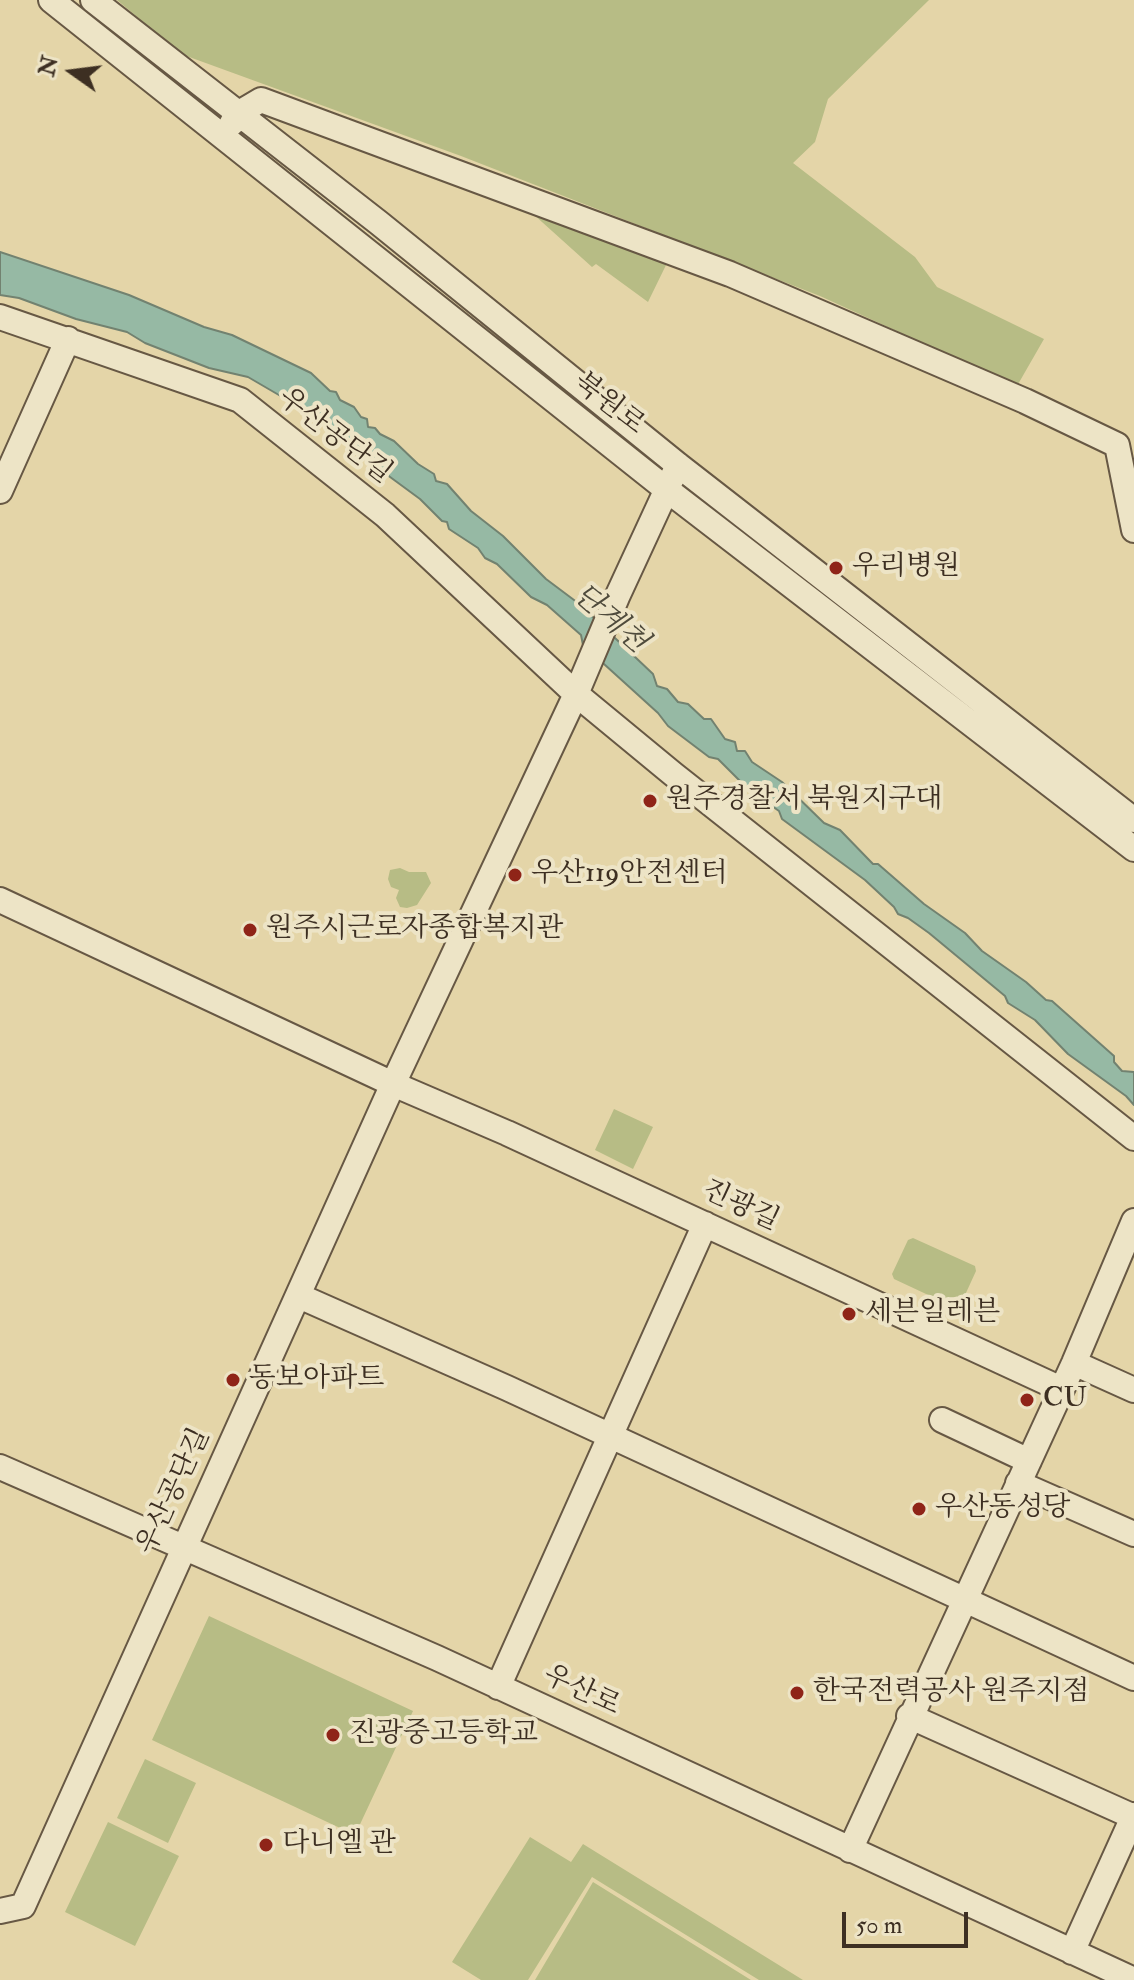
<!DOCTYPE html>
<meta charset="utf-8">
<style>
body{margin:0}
#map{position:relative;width:1134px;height:1980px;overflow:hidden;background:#e4d5a8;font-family:"IM FELL Double Pica",serif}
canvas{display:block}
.north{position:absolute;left:32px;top:32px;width:80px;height:80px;-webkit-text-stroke:6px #ede4c6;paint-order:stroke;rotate:284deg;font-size:22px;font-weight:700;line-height:32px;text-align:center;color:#3d2f22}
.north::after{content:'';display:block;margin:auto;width:28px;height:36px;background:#3d2f22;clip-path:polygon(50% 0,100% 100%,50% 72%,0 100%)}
.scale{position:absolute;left:842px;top:1912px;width:126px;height:36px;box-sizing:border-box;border:4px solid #3d2f22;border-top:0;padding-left:10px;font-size:24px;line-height:28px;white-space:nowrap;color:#3d2f22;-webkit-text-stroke:6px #ede4c6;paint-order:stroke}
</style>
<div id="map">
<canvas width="1134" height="1980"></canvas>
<div class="north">N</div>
<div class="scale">50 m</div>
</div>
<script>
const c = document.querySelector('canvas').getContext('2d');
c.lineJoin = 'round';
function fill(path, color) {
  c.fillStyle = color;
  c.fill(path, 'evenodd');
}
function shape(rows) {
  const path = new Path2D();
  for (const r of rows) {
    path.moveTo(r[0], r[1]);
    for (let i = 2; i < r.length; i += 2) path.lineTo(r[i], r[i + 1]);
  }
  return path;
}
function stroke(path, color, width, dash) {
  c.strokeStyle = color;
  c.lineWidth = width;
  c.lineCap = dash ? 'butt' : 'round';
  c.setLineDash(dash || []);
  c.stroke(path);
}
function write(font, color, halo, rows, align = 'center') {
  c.font = font + ' "IM FELL Double Pica","Noto Serif KR",serif';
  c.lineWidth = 8;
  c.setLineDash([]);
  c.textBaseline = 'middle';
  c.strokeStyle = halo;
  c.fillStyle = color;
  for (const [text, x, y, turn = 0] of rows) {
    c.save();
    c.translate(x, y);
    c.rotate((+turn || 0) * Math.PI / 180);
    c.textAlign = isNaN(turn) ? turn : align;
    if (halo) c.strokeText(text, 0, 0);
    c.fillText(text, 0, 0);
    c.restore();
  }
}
fill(shape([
 [117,0,929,0,828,99,815,142,793,163,915,257,937,287,1044,339,1017,386,820,296,461,156,181,54],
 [532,213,667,263,648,302,596,264,592,267],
 [400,868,409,872,426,872,431,883,417,905,407,908,400,907,396,898,399,890,391,887,388,879,390,870],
 [614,1109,653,1127,633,1169,595,1150],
 [913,1238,975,1266,976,1271,960,1306,956,1308,894,1279,892,1274,908,1240],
 [209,1616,413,1711,355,1835,152,1740],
 [145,1759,196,1783,168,1843,117,1818],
 [108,1822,179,1856,135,1946,65,1912],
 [530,1837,571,1862,583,1844,803,1980,759,1980,592,1877,528,1980,481,1980,452,1962],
 [593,1882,751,1980,535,1980]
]), '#b7bc85');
const water = shape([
 [0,252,129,295,204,327,232,335,311,373,330,391,336,392,340,400,354,407,361,417,367,419,368,427,375,428,380,434,394,441,418,464,434,474,436,481,447,484,471,511,503,536,546,579,578,603,653,674,657,686,667,689,678,702,688,704,704,719,711,719,725,739,735,742,737,751,745,751,752,762,782,782,824,823,840,830,873,864,878,864,924,904,965,933,982,951,1026,982,1046,1000,1052,1001,1114,1056,1114,1062,1122,1071,1134,1072,1134,1105,1126,1096,1068,1054,1035,1020,1008,1003,1005,996,929,933,908,918,898,914,894,907,865,880,782,819,779,811,749,790,718,759,709,757,668,726,658,713,583,645,581,635,547,605,531,597,497,564,485,558,478,548,449,529,447,522,442,521,420,499,386,474,371,457,362,455,320,419,248,377,209,368,145,343,127,332,76,319,19,298,0,295,0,252]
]);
fill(water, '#96b9a4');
stroke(water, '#728270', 2);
const minor = shape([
 [51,0,666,489,1134,849],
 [93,0,379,223,678,465,1134,820],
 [232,123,239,113,261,100,730,274,1025,401,1117,445,1134,530],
 [0,317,240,400,385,515,576,694,673,774,1134,1138],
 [0,491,68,339],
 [0,900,393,1084,507,1133,1061,1389],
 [299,1296,507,1388,1134,1678],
 [1074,1363,1134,1390],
 [942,1420,1029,1461],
 [0,1467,437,1658,1134,1980],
 [1018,1483,1134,1534],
 [498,1687,705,1224],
 [909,1716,1134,1817],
 [850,1850,1074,1363,1134,1221],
 [0,1911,23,1906,393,1084,576,694,617,597,678,465],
 [1072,1952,1134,1815]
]);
stroke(minor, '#675844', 28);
stroke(minor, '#ede4c6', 24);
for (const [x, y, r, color] of [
 [836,568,8,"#8f2418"],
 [650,801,8,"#8f2418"],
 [515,875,8,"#8f2418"],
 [250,930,8,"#8f2418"],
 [849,1314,8,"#8f2418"],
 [233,1380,8,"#8f2418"],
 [1027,1400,8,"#8f2418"],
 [919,1509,8,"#8f2418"],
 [797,1693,8,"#8f2418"],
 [333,1735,8,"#8f2418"],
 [266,1845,8,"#8f2418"]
]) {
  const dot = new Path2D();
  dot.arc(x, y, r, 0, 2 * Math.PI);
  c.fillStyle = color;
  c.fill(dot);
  stroke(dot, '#ede4c6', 3);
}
write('28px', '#3d2f22', '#ede4c6', [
 ["북원로",608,405,38],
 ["우산공단길",334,437,38],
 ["진광길",740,1207,25],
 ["우산공단길",175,1492,-65],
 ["우산로",581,1692,25]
]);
write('28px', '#3d2f22', '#ede4c6', [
 ["우리병원",852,568],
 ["원주경찰서 북원지구대",666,801],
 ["우산119안전센터",531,875],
 ["원주시근로자종합복지관",266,930],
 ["세븐일레븐",865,1314],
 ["동보아파트",249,1380],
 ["CU",1043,1400],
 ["우산동성당",935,1509],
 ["한국전력공사 원주지점",813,1693],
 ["진광중고등학교",349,1735],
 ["다니엘 관",282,1845]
], 'left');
write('italic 30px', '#4f4b3c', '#ede4c6', [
 ["단계천",609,620,41]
]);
</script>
